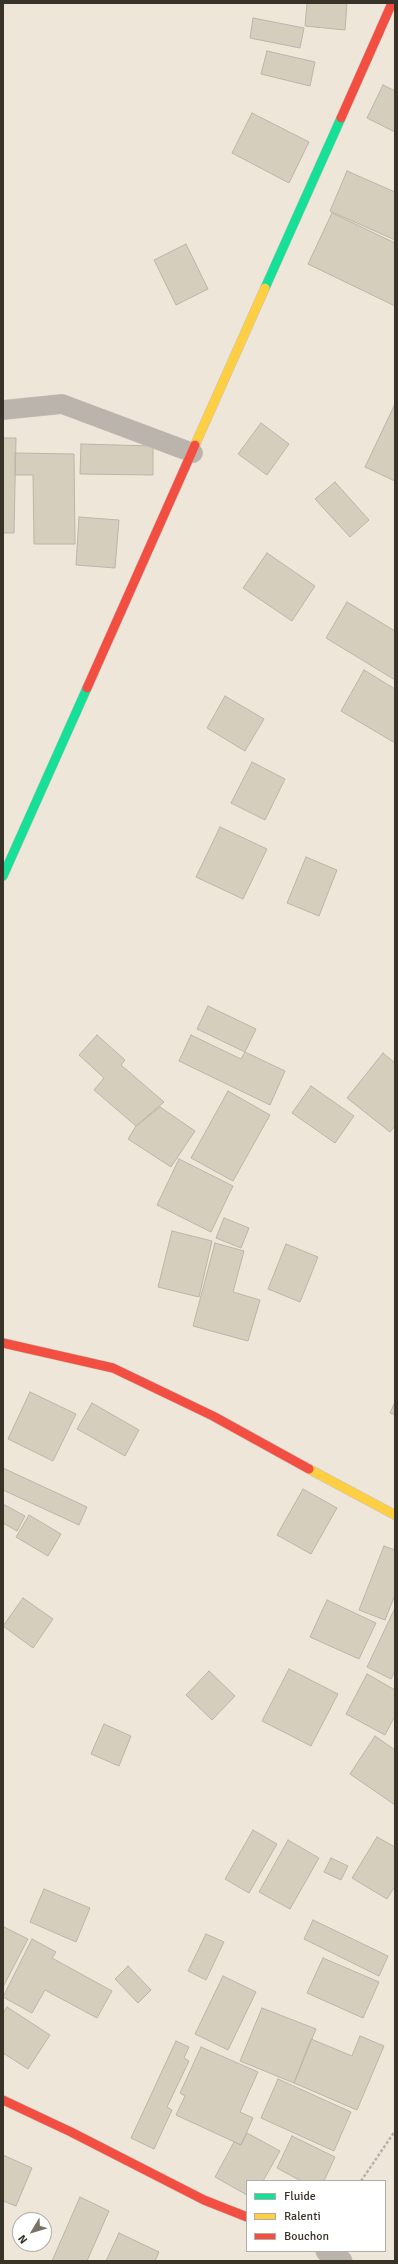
<!DOCTYPE html>
<style>
body{margin:0}
#map{position:relative;width:398px;height:2264px;overflow:hidden;background:#eee6d8;font-family:Signika,sans-serif}
canvas{display:block}
.frame{position:absolute;inset:0;border:4px solid #383329;pointer-events:none}
.legend{position:absolute;left:246px;top:2180px;width:140px;height:72px;box-sizing:border-box;background:#fff;border:1px solid #afada9;margin:0;padding:5px 7px;list-style:none;font-size:12px;color:#383329}
.legend li{display:flex;align-items:center;gap:8px;height:20px}
.legend b{width:20px;border:1px solid #afada9}
.north{position:absolute;left:12px;top:2212px;width:40px;height:40px;box-sizing:border-box;background:#fff;border:1px solid #afada9;border-radius:50%;rotate:232deg;font-size:11px;font-weight:700;line-height:16px;text-align:center;color:#383329}
.north::after{content:'';display:block;margin:auto;width:14px;height:18px;background:#787266;clip-path:polygon(50% 0,100% 100%,50% 72%,0 100%)}
</style>
<div id="map">
<canvas width="398" height="2264"></canvas>
<div class="frame"></div>
<ul class="legend">
<li><b style="height:5px;background:#16e098"></b>Fluide</li>
<li><b style="height:5px;background:#ffcf43"></b>Ralenti</li>
<li><b style="height:5px;background:#f24e42"></b>Bouchon</li>
</ul>
<div class="north">N</div>
</div>
<script>
const c = document.querySelector('canvas').getContext('2d');
c.lineJoin = 'round';
function fill(path, color) {
  c.fillStyle = color;
  c.fill(path, 'evenodd');
}
function shape(rows) {
  const path = new Path2D();
  for (const r of rows) {
    path.moveTo(r[0], r[1]);
    for (let i = 2; i < r.length; i += 2) path.lineTo(r[i], r[i + 1]);
  }
  return path;
}
function stroke(path, color, width, dash) {
  c.strokeStyle = color;
  c.lineWidth = width;
  c.lineCap = dash ? 'butt' : 'round';
  c.setLineDash(dash || []);
  c.stroke(path);
}
const building = shape([
 [307,3,347,3,345,30,305,26,307,3],
 [253,18,304,28,300,48,250,38,253,18],
 [267,51,315,62,310,86,261,74,267,51],
 [383,85,395,91,395,132,367,118,383,85],
 [252,113,309,142,289,183,232,153,252,113],
 [347,171,395,192,395,240,330,211,347,171],
 [332,213,395,243,395,306,308,264,332,213],
 [186,244,208,289,176,305,154,260,186,244],
 [395,404,395,481,365,467,395,404],
 [261,423,289,444,267,475,238,454,261,423],
 [3,438,16,438,14,533,3,533,3,438],
 [81,444,153,446,153,475,80,474,81,444],
 [15,453,74,454,75,544,34,544,33,475,15,475,15,453],
 [335,482,369,520,350,537,315,499,335,482],
 [79,517,119,520,115,568,76,565,79,517],
 [267,553,315,586,292,621,243,588,267,553],
 [347,602,395,631,395,680,326,638,347,602],
 [364,670,395,689,395,743,341,711,364,670],
 [225,696,264,719,245,751,207,728,225,696],
 [252,762,285,779,265,820,231,803,252,762],
 [220,827,267,849,243,899,196,877,220,827],
 [306,857,337,870,319,916,287,903,306,857],
 [208,1006,256,1029,245,1052,197,1029,208,1006],
 [97,1035,125,1060,121,1065,164,1102,136,1126,94,1090,104,1078,79,1055,97,1035],
 [191,1035,241,1059,245,1052,285,1071,270,1105,179,1061,191,1035],
 [383,1053,395,1063,395,1126,390,1132,347,1098,383,1053],
 [311,1086,354,1116,335,1143,292,1113,311,1086],
 [228,1091,270,1115,233,1181,191,1158,228,1091],
 [160,1107,195,1131,171,1167,128,1139,136,1126,160,1107],
 [179,1159,233,1186,211,1232,157,1205,179,1159],
 [224,1218,249,1228,241,1248,216,1238,224,1218],
 [172,1231,212,1241,199,1297,158,1287,172,1231],
 [215,1243,244,1251,233,1292,260,1300,248,1341,193,1326,215,1243],
 [286,1244,318,1257,300,1302,268,1289,286,1244],
 [30,1392,76,1414,53,1461,8,1439,30,1392],
 [395,1402,395,1415,390,1413,395,1402],
 [92,1403,139,1430,125,1456,77,1429,92,1403],
 [3,1468,87,1507,79,1525,3,1490,3,1468],
 [303,1489,337,1508,311,1554,277,1535,303,1489],
 [3,1504,25,1516,17,1531,3,1523,3,1504],
 [29,1515,61,1534,48,1556,16,1537,29,1515],
 [384,1546,395,1550,395,1595,385,1620,359,1610,384,1546],
 [23,1598,53,1619,33,1648,3,1626,23,1598],
 [327,1600,376,1623,359,1659,310,1637,327,1600],
 [395,1608,395,1671,391,1679,367,1667,395,1608],
 [289,1669,338,1694,311,1746,262,1721,289,1669],
 [209,1671,235,1696,212,1720,186,1695,209,1671],
 [367,1674,395,1690,395,1716,385,1735,346,1714,367,1674],
 [104,1724,131,1736,119,1766,91,1754,104,1724],
 [375,1736,395,1750,395,1805,350,1774,375,1736],
 [253,1830,277,1844,249,1893,225,1879,253,1830],
 [377,1837,395,1847,395,1886,387,1899,352,1878,377,1837],
 [288,1840,319,1858,290,1909,259,1892,288,1840],
 [331,1858,348,1866,341,1880,324,1872,331,1858],
 [44,1889,90,1908,76,1942,30,1922,44,1889],
 [313,1920,388,1956,379,1976,304,1939,313,1920],
 [4,1927,28,1939,3,1987,3,1929,4,1927],
 [206,1934,224,1942,206,1980,188,1971,206,1934],
 [32,1939,56,1952,52,1958,112,1991,97,2018,45,1990,32,2013,3,1997,32,1939],
 [323,1958,379,1982,363,2018,307,1993,323,1958],
 [128,1966,151,1990,138,2003,115,1979,128,1966],
 [223,1976,256,1992,228,2050,195,2034,223,1976],
 [7,2007,50,2035,28,2069,3,2053,3,2013,7,2007],
 [262,2008,316,2029,294,2083,240,2061,262,2008],
 [360,2036,384,2046,357,2110,294,2083,311,2039,352,2056,360,2036],
 [176,2041,189,2047,184,2058,189,2061,167,2107,172,2110,154,2149,131,2138,176,2041],
 [201,2047,258,2072,240,2112,253,2118,241,2145,176,2115,185,2096,180,2093,201,2047],
 [278,2079,351,2112,334,2151,261,2118,278,2079],
 [247,2133,280,2151,263,2181,247,2181,247,2195,215,2177,234,2142,241,2145,247,2133],
 [292,2136,335,2157,324,2181,301,2181,277,2168,292,2136],
 [3,2155,32,2168,16,2206,3,2201,3,2155],
 [80,2197,109,2211,87,2261,52,2261,80,2197],
 [119,2233,159,2252,155,2261,106,2261,119,2233]
]);
fill(building, '#d6cebd');
stroke(building, '#bbb4aa', 1);
const lane = shape([
 [3,410,62,404,193,453]
]);
const street = shape([
 [327,2251,341,2261]
]);
const fast = shape([
 [265,288,341,118],
 [3,876,87,688]
]);
const slow = shape([
 [195,445,265,288],
 [309,1469,395,1515]
]);
const jam = shape([
 [341,118,392,3],
 [87,688,195,445],
 [3,1343,113,1368,213,1416,309,1469],
 [3,2100,71,2132,204,2200,247,2217]
]);
stroke(lane, '#c8c1b7', 20);
stroke(street, '#c8c1b7', 23);
stroke(fast, '#c8c1b7', 10);
stroke(slow, '#c8c1b7', 10);
stroke(jam, '#c8c1b7', 10);
stroke(shape([
 [361,2181,395,2131]
]), '#b7b1a9', 2.5, [3, 2]);
stroke(lane, '#bab4ac', 19);
stroke(street, '#bab4ac', 22);
stroke(fast, '#16e098', 9);
stroke(slow, '#ffcf43', 9);
stroke(jam, '#f24e42', 9);
</script>
